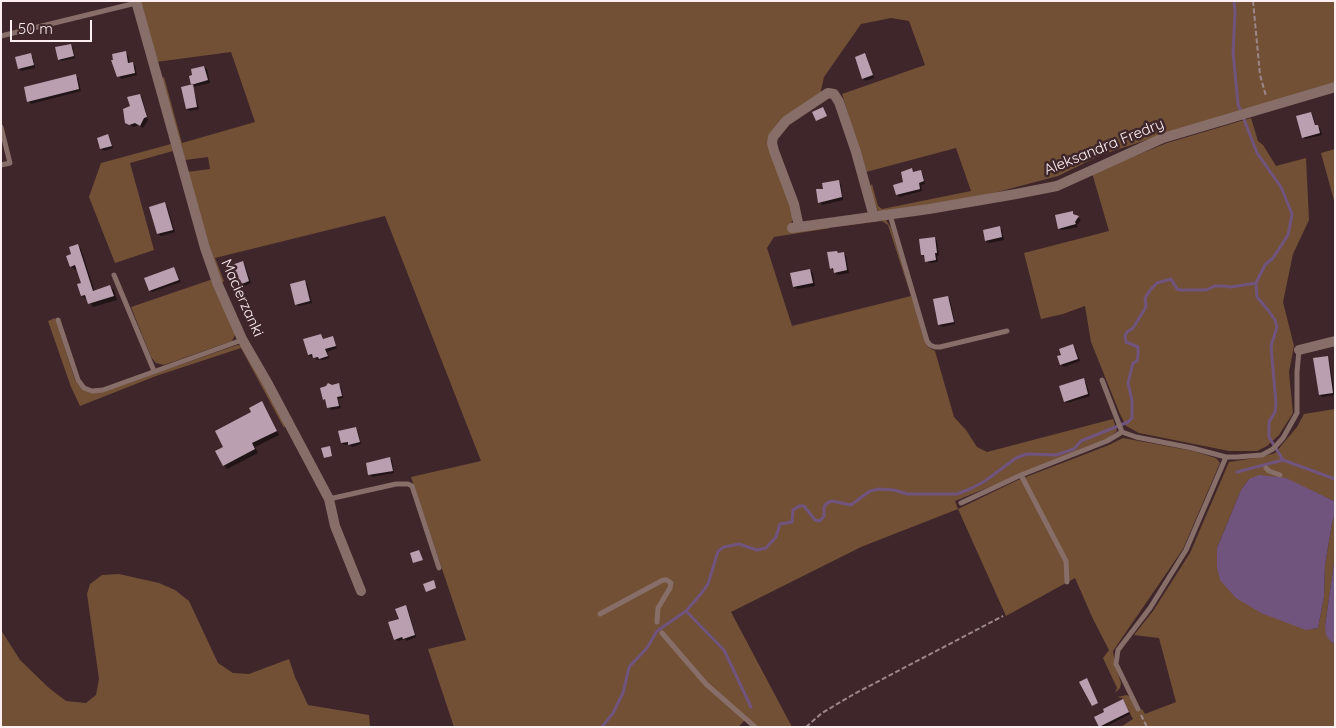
<!DOCTYPE html>
<style>
body{margin:0}
#map{position:relative;width:1336px;height:728px;overflow:hidden;background:#3f262b;font-family:Quicksand,sans-serif}
canvas{display:block}
.frame{position:absolute;inset:0;border:2px solid #fdeff1;pointer-events:none}
.scale{position:absolute;left:10px;top:20px;width:82px;height:22px;box-sizing:border-box;border:2px solid #fdeff1;border-top:0;padding-left:6px;font-size:15px;line-height:18px;white-space:nowrap;color:#fdeff1;-webkit-text-stroke:4px #3f262b;paint-order:stroke}
</style>
<div id="map">
<canvas width="1336" height="728"></canvas>
<div class="frame"></div>
<div class="scale">50 m</div>
</div>
<script>
const c = document.querySelector('canvas').getContext('2d');
c.lineJoin = 'round';
function fill(path, color) {
  c.fillStyle = color;
  c.fill(path, 'evenodd');
}
function shape(rows) {
  const path = new Path2D();
  for (const r of rows) {
    path.moveTo(r[0], r[1]);
    for (let i = 2; i < r.length; i += 2) path.lineTo(r[i], r[i + 1]);
  }
  return path;
}
function stroke(path, color, width, dash) {
  c.strokeStyle = color;
  c.lineWidth = width;
  c.lineCap = dash ? 'butt' : 'round';
  c.setLineDash(dash || []);
  c.stroke(path);
}
function write(font, color, halo, rows, align = 'center') {
  c.font = font + ' Quicksand,sans-serif';
  c.lineWidth = 5;
  c.setLineDash([]);
  c.textBaseline = 'middle';
  c.strokeStyle = halo;
  c.fillStyle = color;
  for (const [text, x, y, turn = 0] of rows) {
    c.save();
    c.translate(x, y);
    c.rotate((+turn || 0) * Math.PI / 180);
    c.textAlign = isNaN(turn) ? turn : align;
    if (halo) c.strokeText(text, 0, 0);
    c.fillText(text, 0, 0);
    c.restore();
  }
}
fill(shape([
 [139,1,1335,1,1335,85,1177,130,1101,155,1058,176,986,195,881,212,878,211,869,187,872,184,878,206,882,209,971,191,956,148,866,172,842,94,925,65,909,21,891,18,861,24,824,77,820,95,771,137,793,216,790,230,822,226,831,228,774,237,767,248,792,326,911,296,888,225,882,221,843,226,847,223,886,220,891,228,926,342,928,347,935,351,954,417,966,430,977,447,987,452,1113,419,1117,431,1107,439,955,501,958,509,1018,480,1109,445,1123,438,1193,451,1216,458,1220,463,1183,549,1113,651,1115,664,1121,683,1120,688,1115,693,1117,688,1103,658,1109,650,1093,619,1075,578,1006,616,958,509,861,547,731,612,792,727,757,727,745,720,738,727,454,727,428,649,466,640,411,477,481,461,385,216,215,258,224,281,221,284,187,172,210,169,208,157,185,160,162,78,164,77,182,143,255,122,231,52,156,62],
 [1251,118,1258,141,1263,145,1276,166,1306,158,1309,220,1293,254,1283,302,1294,346,1289,372,1293,413,1279,435,1267,446,1257,451,1229,451,1139,433,1126,426,1120,414,1091,342,1085,306,1063,314,1041,319,1024,253,1109,231,1092,173,1167,143],
 [171,144,173,151,130,163,154,250,115,263,89,197,101,163],
 [1335,149,1335,204,1321,153],
 [213,279,236,333,232,341,164,365,156,363,151,357,131,307],
 [55,318,75,380,82,389,91,393,102,392,237,345,244,346,285,424,284,428,241,348,156,376,80,406,71,387,48,321],
 [1335,409,1335,504,1334,501,1312,491,1249,479,1241,490,1217,548,1313,629,1318,628,1324,597,1325,565,1332,523,1335,514,1335,556,1325,626,1331,642,1335,644,1335,727,1121,727,1133,719,1122,698,1117,697,1127,695,1130,697,1137,711,1142,709,1145,714,1176,702,1159,638,1134,635,1153,611,1190,553,1229,462,1262,457,1275,453,1297,427,1304,414],
 [119,574,159,583,175,590,189,601,218,663,233,673,249,674,289,659,295,677,308,705,369,715,370,727,1,727,1,630,20,660,49,688,66,701,86,703,96,695,99,679,87,594,90,584,102,575]
]), '#725036');
fill(shape([
 [1259,475,1286,478,1334,501,1335,514,1332,523,1325,565,1324,597,1318,628,1306,630,1261,613,1236,598,1220,580,1217,567,1217,548,1241,490,1249,479],
 [1335,556,1335,644,1331,642,1326,635,1325,626]
]), '#70547e');
fill(shape([
 [70,45,73,48,75,58,61,61,59,59],
 [125,52,128,55,130,64,133,63,135,66,137,75,121,79,112,61],
 [31,55,33,57,35,68,21,71,19,68],
 [865,55,867,57,874,78,865,81,863,78],
 [204,67,207,69,210,83,193,87,199,109,190,111,187,109,183,88,193,85,192,84,194,76],
 [75,76,78,78,81,91,31,104,28,101],
 [140,95,142,97,148,120,143,128,139,125,133,127,127,122],
 [1311,113,1313,116,1316,126,1320,128,1322,135,1305,139,1303,137],
 [108,136,110,138,113,148,104,151,101,148],
 [912,170,915,173,920,172,923,174,925,184,921,185,922,191,899,197,897,194],
 [839,182,841,184,843,200,822,205,820,202,824,190],
 [164,203,167,206,175,232,161,236,158,234,150,207],
 [1072,213,1081,220,1077,225,1078,227,1062,230,1059,228],
 [999,227,1002,230,1004,240,989,243,986,241,984,231],
 [935,238,937,241,939,255,937,256,938,262,929,263,923,255],
 [77,245,81,249,95,292,110,287,114,290,117,300,93,307,88,299,86,299,82,296,78,285,83,283,78,269,75,270,71,266,73,255],
 [844,253,846,256,849,273,837,275,831,268,839,254],
 [242,262,245,265,251,283,241,288,238,285],
 [174,268,181,282,152,292,150,290],
 [810,270,813,273,815,286,797,289,794,287],
 [304,281,307,284,312,303,299,306,296,304],
 [948,297,950,300,955,324,942,327,939,324],
 [320,335,324,340,332,337,337,348,327,352,329,358,322,360,320,359,317,360,314,356,311,357,309,355],
 [1073,346,1075,348,1080,361,1064,367,1061,364,1062,356],
 [1327,357,1329,359,1335,395,1322,397,1320,395],
 [1083,380,1086,382,1090,396,1067,403,1065,401],
 [338,385,341,387,343,398,338,399,341,408,331,410,327,402,324,399,332,386],
 [261,403,265,406,279,435,255,447,258,453,227,469,224,465,225,448],
 [356,428,358,431,361,444,352,447,349,444,344,445,342,443],
 [389,458,392,460,394,473,372,477,370,474],
 [406,607,408,609,416,637,407,641,405,639,398,641,395,639,400,619],
 [1123,700,1130,714,1105,727,1101,727]
]), '#0007');
stroke(shape([
 [1234,1,1235,13,1233,52,1238,104,1257,153,1281,187,1292,214,1288,235,1273,258,1265,265,1256,283,1257,297,1268,310,1275,320,1277,327,1271,346,1276,403,1275,412,1269,422,1269,437,1283,460,1335,479],
 [1237,472,1283,460],
 [686,611,724,650,751,707],
 [602,727,613,713,623,693,629,667,647,648,657,631,686,611,700,595,708,584,718,551,724,547,739,544,757,550,766,548,776,537,780,524,792,522,793,510,799,506,804,506,815,520,820,521,824,516,824,507,827,503,832,501,851,505,870,491,879,489,894,490,907,494,957,494,970,489,985,481,1016,458,1027,454,1056,455,1074,449,1081,441,1128,422,1132,418,1132,401,1128,383,1133,363,1137,361,1138,356,1138,347,1126,342,1125,336,1127,332,1133,328,1146,307,1145,298,1151,289,1157,283,1171,279,1177,289,1181,290,1206,290,1215,286,1223,286,1231,287,1256,283]
]), '#70547e', 3);
fill(shape([
 [71,44,74,56,58,60,55,47],
 [126,51,128,63,133,62,135,73,117,77,111,60,113,60,112,54],
 [31,53,34,65,18,69,15,57],
 [865,53,873,75,862,79,855,57],
 [204,66,208,80,191,85,189,76,192,75,191,69],
 [76,74,79,89,27,102,24,87],
 [193,84,197,107,186,109,181,87],
 [140,94,147,117,144,118,140,126,135,123,129,125,125,123,123,109,130,106,127,97],
 [823,107,827,116,816,121,812,112],
 [1311,112,1315,125,1318,125,1320,133,1302,138,1296,116],
 [108,134,112,146,100,149,97,138],
 [912,168,913,172,921,170,924,181,919,183,920,189,896,195,893,185,903,182,901,172],
 [839,180,842,197,818,203,816,189,823,189,822,183],
 [165,202,173,230,157,234,149,207],
 [1073,211,1073,214,1079,216,1075,222,1076,224,1058,229,1055,215],
 [1000,226,1002,237,985,241,983,230],
 [935,237,937,253,935,253,936,260,925,262,924,255,921,255,919,239],
 [78,244,93,291,110,285,114,296,88,304,85,295,81,296,77,284,81,283,75,265,70,267,66,256,71,254,69,247],
 [837,251,838,253,844,252,847,270,834,273,833,268,830,269,827,252],
 [243,261,249,281,237,286,229,266],
 [174,267,179,280,149,291,144,278],
 [810,269,813,283,793,287,790,273],
 [305,280,310,301,295,305,290,284],
 [948,296,954,322,938,325,933,299],
 [321,334,323,339,333,336,336,346,325,349,328,356,319,359,318,357,313,358,312,354,308,355,303,339],
 [1073,344,1078,359,1060,365,1057,356,1061,355,1059,349],
 [1328,356,1333,393,1319,395,1313,358],
 [1084,378,1088,394,1064,402,1059,386],
 [328,383,332,385,339,383,342,396,337,397,339,406,327,408,325,399,323,400,320,388,326,386],
 [262,401,277,431,252,443,255,449,223,466,215,451,223,447,215,431,251,412,249,408],
 [356,427,360,442,348,445,348,442,341,443,338,431],
 [330,446,332,456,324,458,321,448],
 [390,457,393,471,368,475,366,463],
 [419,550,423,560,413,563,410,553],
 [434,580,436,588,426,592,423,584],
 [406,605,415,635,403,639,402,637,394,640,388,622,399,619,395,609],
 [1087,678,1098,703,1092,706,1079,682],
 [1123,699,1129,712,1099,727,1094,717,1104,712,1103,709]
]), '#b99faf');
stroke(shape([
 [1253,1,1260,75,1266,96],
 [1141,715,1147,727],
 [806,727,822,713,854,694,1003,616]
]), '#9b878a', 2, [5, 2.5]);
stroke(shape([
 [1,36,136,3],
 [1,127,10,163,1,165],
 [890,215,927,341,930,345,935,347,940,347,1007,331],
 [114,275,154,371],
 [58,320,78,380,84,388,92,391,103,390,242,340],
 [1102,380,1122,432,1136,437,1192,448,1226,457],
 [1266,468,1269,471,1280,475],
 [1021,475,1066,561,1067,582],
 [329,499,396,484,408,484,412,486,439,568],
 [961,503,1021,475,1107,441,1122,432],
 [600,614,663,580,667,580,671,583,670,588,658,608,657,622],
 [662,633,706,684,755,727],
 [1138,709,1116,664,1118,650,1150,608,1186,550,1226,457,1237,457,1262,455,1273,449,1283,438,1297,413,1297,372,1299,350]
]), '#876e68', 5);
stroke(shape([
 [136,1,205,248,218,285,242,339,268,384,329,499,335,526,361,591],
 [799,227,794,204,774,151,772,143,773,137,786,121,828,93,834,94,839,102,856,152,874,217],
 [792,228,929,209,1016,194,1057,186,1163,138,1335,87],
 [1299,350,1335,341]
]), '#876e68', 10);
write('15px', '#fdeff1', '#3f262b', [
 ["Aleksandra Fredry",1104,147,-22],
 ["Macierzanki",242,298,66]
]);
</script>
